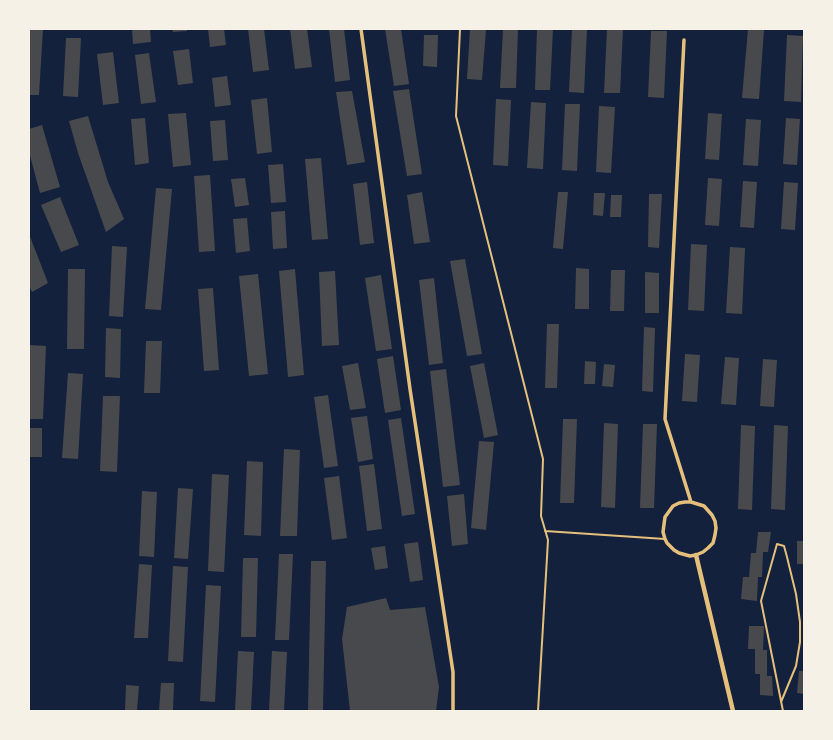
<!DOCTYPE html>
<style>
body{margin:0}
#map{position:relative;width:833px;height:740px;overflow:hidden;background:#14213d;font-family:"Varela Round",sans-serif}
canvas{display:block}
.frame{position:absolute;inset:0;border:30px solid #f6f1e7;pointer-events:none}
</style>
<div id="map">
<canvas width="833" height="740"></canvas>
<div class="frame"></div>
</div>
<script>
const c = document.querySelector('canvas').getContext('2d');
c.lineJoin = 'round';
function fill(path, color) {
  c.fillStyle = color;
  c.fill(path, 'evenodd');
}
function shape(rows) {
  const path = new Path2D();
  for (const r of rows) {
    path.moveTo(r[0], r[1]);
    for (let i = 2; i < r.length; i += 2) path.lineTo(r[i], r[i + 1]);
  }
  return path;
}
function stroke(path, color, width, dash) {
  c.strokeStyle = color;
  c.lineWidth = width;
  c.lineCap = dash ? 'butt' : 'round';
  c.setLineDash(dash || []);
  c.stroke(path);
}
fill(shape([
 [29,29,43,29,39,95,29,95],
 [132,29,150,29,151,42,133,44],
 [172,29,187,29,187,31,173,32],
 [208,29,224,29,226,45,210,47],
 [248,29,264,29,269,70,253,72],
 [290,29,307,29,312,67,295,69],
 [329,29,344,29,350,80,335,82],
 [385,29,401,29,409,84,394,86],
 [470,29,486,30,482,80,467,79],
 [503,29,518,29,516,88,500,88],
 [537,29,553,29,550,90,535,90],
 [572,29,587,29,584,93,569,92],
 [607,29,623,29,620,93,604,93],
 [748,29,764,30,759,99,742,98],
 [651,31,667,31,664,98,648,97],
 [424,35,438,35,437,67,423,66],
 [787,35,803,36,801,102,784,101],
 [66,38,81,38,78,97,63,96],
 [189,49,193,83,178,85,173,51],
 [113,52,119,103,103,105,97,54],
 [149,53,156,102,141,104,135,55],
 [227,76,231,105,215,107,212,78],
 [409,89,422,174,407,176,393,91],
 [352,91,365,162,347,165,336,92],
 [267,98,272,152,257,154,251,100],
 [496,99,511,100,508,166,493,165],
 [531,102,546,103,543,169,527,168],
 [565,104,580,104,577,171,562,170],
 [599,106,615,107,611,173,596,172],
 [186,113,191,165,173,167,168,114],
 [708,113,722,114,719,160,705,159],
 [88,116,108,182,124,219,106,232,78,153,69,121],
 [145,118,149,163,135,165,131,119],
 [786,118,800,119,797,165,783,164],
 [746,119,761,120,758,166,743,165],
 [225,120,228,160,213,161,210,121],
 [42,125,60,187,40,193,29,152,29,129],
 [321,158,328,239,312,240,305,159],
 [283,164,286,202,271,203,268,165],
 [210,175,215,251,199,252,194,176],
 [245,178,249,205,235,207,231,179],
 [708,178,722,179,719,226,705,225],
 [743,181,757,182,754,228,740,227],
 [367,182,374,243,360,245,353,184],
 [784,182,798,183,795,230,781,229],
 [156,188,172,189,161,310,145,309],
 [422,192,430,242,414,244,407,195],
 [558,192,568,192,563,249,553,248],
 [594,193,605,193,603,216,593,215],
 [649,194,662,194,659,248,648,247],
 [611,195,622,195,621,217,610,217],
 [60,197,79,245,61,252,41,205],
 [285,211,287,248,273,249,271,212],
 [247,218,250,251,236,253,233,219],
 [29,234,48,283,32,292,29,286],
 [691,244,707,245,704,311,688,310],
 [112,246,127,247,123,317,109,316],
 [730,247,745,248,742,314,726,313],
 [465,259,482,354,467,356,450,261],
 [576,268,589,269,589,309,575,309],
 [68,269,85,269,84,349,67,349],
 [295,269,304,375,288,377,279,271],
 [611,270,625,270,624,311,610,311],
 [335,271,339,345,322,346,319,272],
 [645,272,659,273,659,313,645,313],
 [258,274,268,374,249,376,239,276],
 [381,275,392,349,376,351,365,278],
 [434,278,443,363,429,365,419,280],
 [213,288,219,370,204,371,198,289],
 [547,324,559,324,557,388,545,388],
 [644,327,655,328,653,392,642,391],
 [106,328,121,329,120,378,105,377],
 [146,341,162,341,160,393,144,393],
 [29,345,46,346,43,419,29,419],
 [685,354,700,355,697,402,682,401],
 [393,356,401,410,385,413,377,359],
 [725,357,739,358,736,405,721,404],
 [763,359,777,360,774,407,760,406],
 [585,361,596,362,595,384,584,384],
 [358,363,366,408,350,410,342,366],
 [484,363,498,435,484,438,470,366],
 [604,364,615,365,613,387,602,386],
 [446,369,460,485,443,487,430,371],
 [68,373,83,374,78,459,62,458],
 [328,395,338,466,324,468,314,397],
 [103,396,120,396,117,472,100,471],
 [367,416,373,459,358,462,351,418],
 [401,418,415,514,402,516,388,420],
 [563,419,577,419,574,503,560,503],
 [604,423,618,424,615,508,601,507],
 [643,424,657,424,654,508,640,508],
 [741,425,755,426,752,510,738,509],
 [774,425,788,426,785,510,771,509],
 [29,428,42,428,42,457,29,457],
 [479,441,494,442,486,530,471,528],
 [284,449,300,450,297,536,280,536],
 [247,461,263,462,261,536,244,535],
 [374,464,382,529,367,531,359,466],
 [212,474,229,475,224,572,208,571],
 [339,476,347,538,332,540,324,478],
 [178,488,193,489,188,559,174,558],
 [142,491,157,492,154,557,139,556],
 [464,494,468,544,452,546,447,496],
 [758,532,771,532,768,552,763,552,762,577,758,577,757,601,741,599,743,577,749,577,751,553,756,553],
 [797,541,804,541,804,564,797,564],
 [418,542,423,580,410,582,404,544],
 [385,546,388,568,375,570,371,548],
 [279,554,293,554,289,640,275,640],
 [243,558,258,558,256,637,241,637],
 [311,561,326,561,323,711,308,711],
 [139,564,152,565,148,638,134,638],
 [173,566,188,567,183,662,168,661],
 [206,585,221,586,215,702,200,701],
 [386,598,390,610,425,607,439,687,436,711,350,711,342,639,347,607],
 [749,626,764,626,763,650,767,650,767,676,772,676,773,696,760,695,760,674,755,674,755,649,748,649],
 [238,651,254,652,251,711,235,711],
 [272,651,287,652,284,711,269,711],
 [799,671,804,671,804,694,797,693],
 [161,683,174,683,173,711,159,711],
 [126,685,139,686,137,711,125,711]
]), '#48494c');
stroke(shape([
 [460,29,456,116,543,459,541,516,548,540,538,711],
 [545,531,665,539],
 [781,702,796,666,800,642,800,622,796,594,787,557,784,546,777,544,761,601,783,711]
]), '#e5c07b', 2);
stroke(shape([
 [361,29,410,389,453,672,453,711],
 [684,40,665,419,691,502],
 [685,502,691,502,704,506,712,515,715,521,716,528,715,535,713,543,708,548,703,552,696,555,690,556,679,553,674,550,667,543,665,539,663,532,665,517,673,506,679,503,685,502]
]), '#e5c07b', 3.5);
stroke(shape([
 [696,555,733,711]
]), '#e5c07b', 4.5);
</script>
